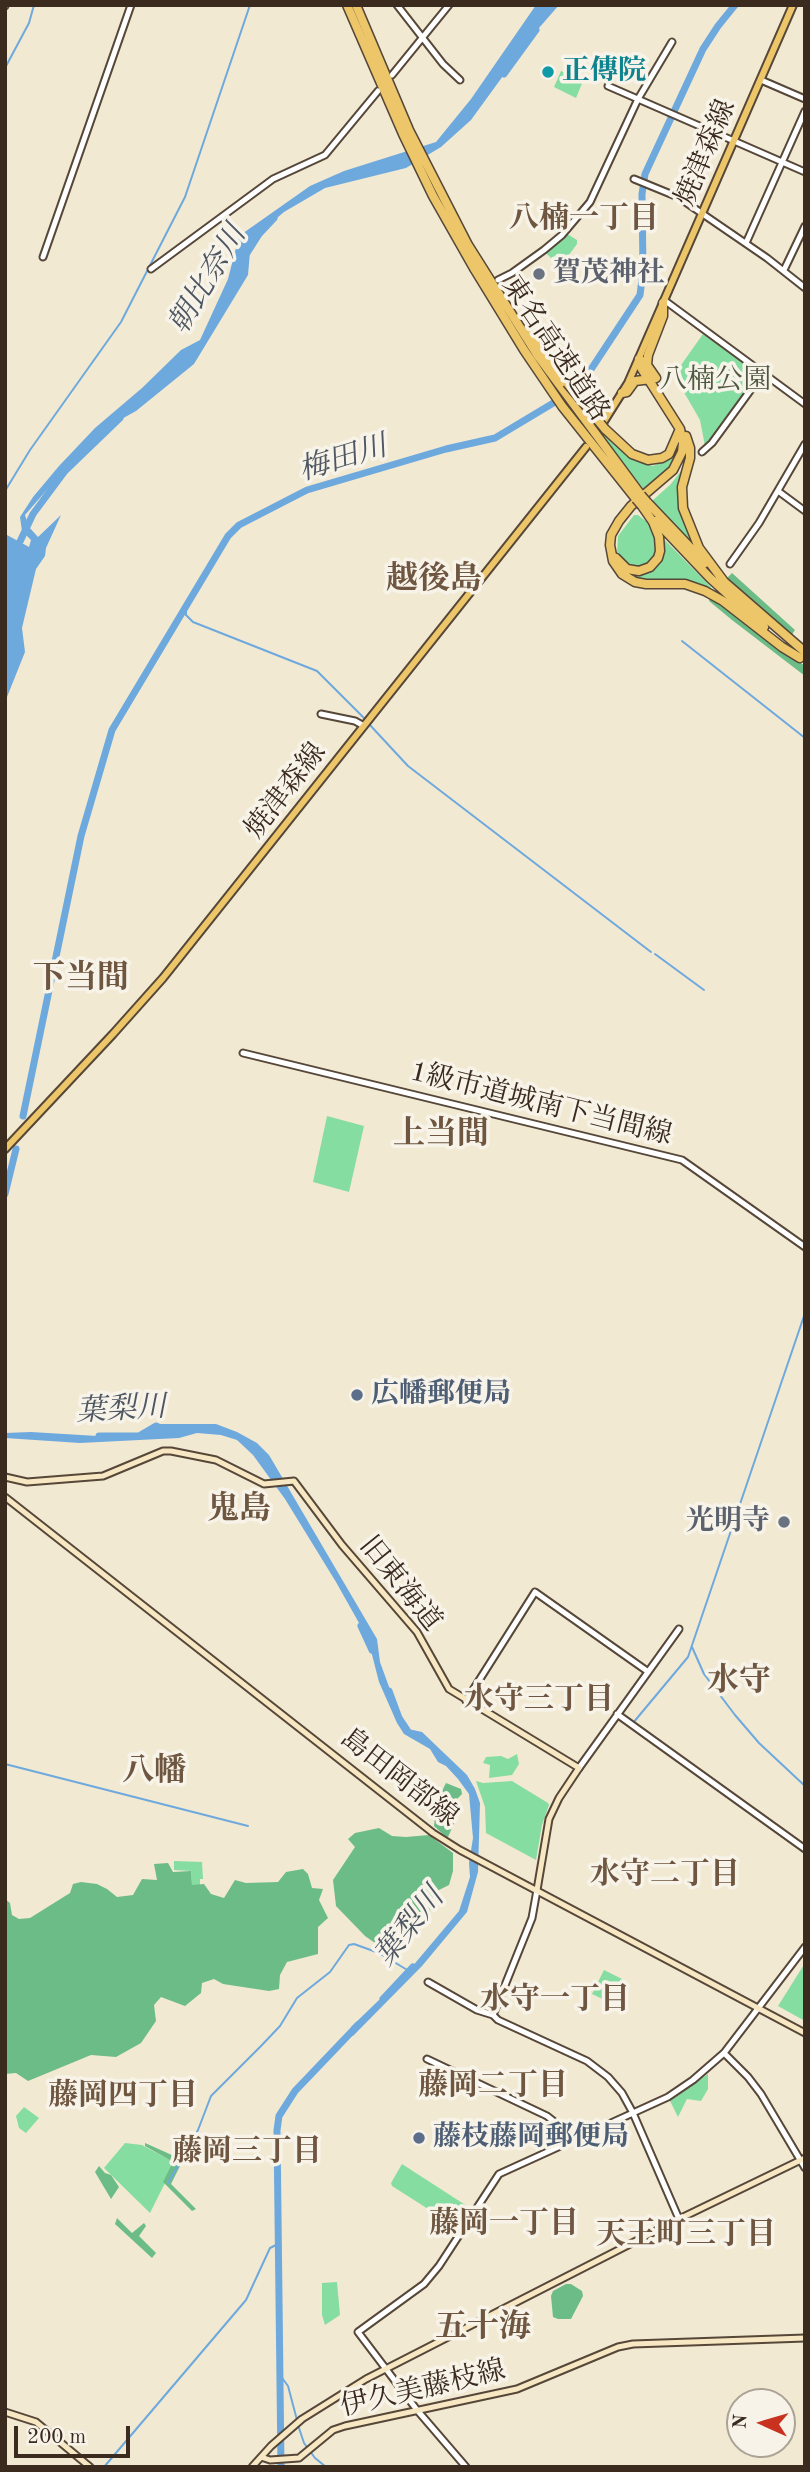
<!DOCTYPE html>
<meta charset="utf-8">
<style>
body{margin:0}
#map{position:relative;width:810px;height:2472px;overflow:hidden;background:#f2e9d2;font-family:"Old Standard TT",serif}
canvas{display:block}
.frame{position:absolute;inset:0;border:7px solid #3b2a1e;pointer-events:none}
.north{position:absolute;left:726px;top:2388px;width:70px;height:70px;box-sizing:border-box;background:#f7f3e8;border:2px solid #aca397;border-radius:50%;rotate:274deg;font-size:19px;font-weight:700;line-height:28px;text-align:center;color:#3b2a1e}
.north::after{content:'';display:block;margin:auto;width:24px;height:32px;background:#c8321e;clip-path:polygon(50% 0,100% 100%,50% 72%,0 100%)}
.scale{position:absolute;left:14px;top:2426px;width:116px;height:32px;box-sizing:border-box;border:4px solid #3b2a1e;border-top:0;padding-left:9px;font-size:21px;line-height:24px;white-space:nowrap;color:#3b2a1e;-webkit-text-stroke:5px #f7f3e8;paint-order:stroke}
</style>
<div id="map">
<canvas width="810" height="2472"></canvas>
<div class="frame"></div>
<div class="north">N</div>
<div class="scale">200 m</div>
</div>
<script>
const c = document.querySelector('canvas').getContext('2d');
c.lineJoin = 'round';
function fill(path, color) {
  c.fillStyle = color;
  c.fill(path, 'evenodd');
}
function shape(rows) {
  const path = new Path2D();
  for (const r of rows) {
    path.moveTo(r[0], r[1]);
    for (let i = 2; i < r.length; i += 2) path.lineTo(r[i], r[i + 1]);
  }
  return path;
}
function stroke(path, color, width, dash) {
  c.strokeStyle = color;
  c.lineWidth = width;
  c.lineCap = dash ? 'butt' : 'round';
  c.setLineDash(dash || []);
  c.stroke(path);
}
function write(font, color, halo, rows, align = 'center') {
  c.font = font + ' "Old Standard TT","Noto Serif JP",serif';
  c.lineWidth = 7;
  c.setLineDash([]);
  c.textBaseline = 'middle';
  c.strokeStyle = halo;
  c.fillStyle = color;
  for (const [text, x, y, turn = 0] of rows) {
    c.save();
    c.translate(x, y);
    c.rotate((+turn || 0) * Math.PI / 180);
    c.textAlign = isNaN(turn) ? turn : align;
    if (halo) c.strokeText(text, 0, 0);
    c.fillText(text, 0, 0);
    c.restore();
  }
}
fill(shape([
 [561,71,583,81,576,98,554,87],
 [566,235,569,235,577,240,577,244,560,267,546,253],
 [703,334,759,373,707,446,705,446,700,420,674,375],
 [603,432,635,461,653,466,667,460,681,443,678,456,672,465,645,491,601,434],
 [687,463,681,512,694,546,652,501,671,484],
 [634,515,638,515,647,522,657,544,653,559,650,564,640,567,625,565,617,554,618,536],
 [660,535,711,587,710,590,633,578,624,571,656,565],
 [327,1116,364,1126,349,1192,313,1182],
 [517,1754,519,1764,512,1775,489,1778,490,1765,483,1763,486,1757,501,1756,508,1759],
 [476,1781,483,1783,512,1781,548,1803,549,1805,542,1825,536,1860,486,1833,485,1807],
 [174,1861,202,1862,203,1879,200,1879,200,1885,192,1885,191,1871,174,1870],
 [805,1963,805,2021,778,2006],
 [604,1970,624,1980,613,2004,592,1994],
 [708,2074,708,2089,701,2101,687,2099,678,2117,670,2101],
 [24,2107,39,2118,26,2133,19,2128,16,2116],
 [125,2143,142,2145,175,2163,150,2213,104,2168],
 [402,2164,470,2208,458,2228,392,2186,391,2183],
 [337,2282,340,2315,325,2325,322,2315,322,2283]
]), '#85dda2');
fill(shape([
 [732,573,795,630,791,636,727,578],
 [710,598,805,666,805,676,732,620,709,601],
 [446,1783,461,1789,462,1794,457,1799,461,1807,448,1837,445,1836,434,1826,437,1801],
 [379,1828,392,1836,406,1837,429,1835,453,1853,453,1871,449,1885,437,1891,431,1901,430,1913,414,1932,385,1950,365,1936,336,1906,333,1880,355,1847,348,1839,355,1833],
 [168,1863,173,1872,191,1871,192,1885,204,1884,211,1894,224,1898,235,1880,246,1883,278,1882,286,1872,303,1869,308,1874,312,1888,323,1889,319,1900,328,1918,318,1927,318,1954,287,1962,280,1975,279,1989,269,1991,223,1984,214,1979,202,1983,201,1993,185,2006,161,1997,154,2005,156,2021,141,2043,116,2057,91,2055,28,2081,16,2073,5,2074,5,1899,10,1903,12,1915,19,1919,30,1918,70,1893,73,1884,81,1882,97,1884,107,1889,117,1897,133,1895,142,1879,157,1880,154,1864],
 [145,2143,183,2160,171,2184,196,2209,192,2211,163,2182,173,2162,145,2146],
 [99,2166,105,2173,111,2175,119,2187,111,2199,95,2172],
 [117,2218,132,2233,144,2223,146,2226,139,2236,156,2253,152,2258,115,2224],
 [566,2284,571,2284,582,2291,583,2296,571,2319,558,2319,553,2317,551,2296,553,2291]
]), '#6cbc88');
fill(shape([
 [536,5,559,5,532,36,471,120,441,147,406,168,325,188,284,212,251,240,248,275,194,364,136,411,109,426,72,461,25,515,29,527,38,537,61,515,46,548,45,556,36,569,22,628,25,652,5,702,5,539,7,535,29,547,31,540,22,531,20,517,33,497,59,466,95,428,142,388,181,350,200,340,228,279,239,236,310,186,344,171,436,142,471,99],
 [159,1424,216,1424,237,1432,257,1443,269,1455,377,1639,380,1662,404,1728,422,1732,467,1775,475,1789,480,1803,478,1872,467,1912,422,1966,353,2036,351,2027,406,1974,459,1911,470,1877,469,1863,473,1838,469,1794,458,1779,446,1766,438,1762,430,1749,404,1734,397,1723,379,1682,368,1639,336,1582,285,1499,253,1455,237,1440,221,1435,197,1433,179,1438,80,1443,5,1438,5,1433,31,1432,114,1437,139,1436]
]), '#6ea9de');
stroke(shape([
 [5,68,29,23,34,5],
 [5,491,30,450,121,322,185,197,250,5],
 [186,603,186,615,193,622,317,671,366,720],
 [682,641,805,738],
 [369,724,408,766,651,952],
 [655,954,704,990],
 [692,1647,704,1674,735,1715,759,1743,805,1786],
 [633,1723,688,1657,805,1313],
 [5,1764,248,1826],
 [168,2183,198,2130,211,2096,261,2046,280,2026,297,1998,330,1972,349,1945,354,1944,379,1953,409,1971],
 [280,2375,288,2386,297,2420],
 [298,2425,304,2443,315,2458,326,2467],
 [104,2467,246,2300,270,2248,278,2244]
]), '#6ea9de', 2);
stroke(shape([
 [504,74,536,30],
 [245,256,259,234,274,218],
 [570,393,582,383,640,295,643,271,642,194,645,174,703,49,718,26,735,5],
 [16,550,33,514,65,471,120,418],
 [23,1116,81,836,112,730,228,536,239,525,307,490,446,449,495,438,560,399],
 [5,1194,16,1149],
 [99,1436,139,1436,156,1426,164,1430],
 [361,1626,372,1650],
 [389,1691,399,1718,407,1730],
 [383,1999,413,1967],
 [281,2467,277,2130,279,2116,295,2091,358,2025]
]), '#6ea9de', 7);
const tertiary = shape([
 [397,5,443,64,460,80],
 [392,75,449,5],
 [761,80,805,99],
 [608,86,805,172],
 [634,179,678,197,767,258,805,288],
 [746,243,805,111],
 [43,257,131,5],
 [151,269,273,179,325,155,378,91],
 [784,270,805,226],
 [498,280,512,273,544,250,562,235,590,202,638,99,672,42],
 [664,300,805,404],
 [702,452,712,443,763,373],
 [778,491,805,511],
 [730,564,759,523,805,444],
 [321,714,355,721,364,726],
 [243,1053,682,1160,805,1247],
 [466,1701,535,1592,647,1671],
 [617,1714,805,1849],
 [579,1768,679,1629],
 [428,1982,477,2010,493,2015,498,2020,587,2061,608,2077,622,2093,633,2113,679,2219],
 [493,2015,532,1918,537,1890],
 [724,2053,748,2077,761,2094,805,2168],
 [427,2059,547,2116,561,2127,569,2142],
 [466,2467,417,2410,358,2332,424,2284,439,2266,499,2174,668,2097,693,2080,724,2053,805,1947]
]);
const secondary = shape([
 [5,6,5,5],
 [5,1477,27,1482,103,1476,163,1451,171,1451,216,1460,264,1484,294,1481,342,1545,417,1632,449,1689,579,1768,559,1798,549,1819,537,1890],
 [5,1497,433,1833,460,1850,805,2033],
 [5,2412,36,2422,90,2467],
 [261,2457,270,2460,299,2458,333,2430,345,2426,517,2389,618,2347,633,2344,805,2338],
 [252,2467,271,2446,302,2419,366,2379,679,2219,805,2158]
]);
const primary = shape([
 [601,426,628,383,793,5],
 [5,1149,113,1034,163,978,586,447]
]);
const motorway = shape([
 [347,5,403,134,433,196,475,270,524,350,562,406,636,499],
 [356,5,409,130,468,245,538,356,641,495],
 [528,332,567,383],
 [639,359,640,366,680,429,683,443,682,452,673,470,631,506,619,521,611,535,610,545,613,561,622,574,635,582,646,584,685,584,705,591,723,601,782,647,800,658],
 [639,359,647,365,656,378],
 [647,365,648,355,663,316,663,303],
 [622,393,627,392,635,381,651,379],
 [605,429,632,454,648,460,662,458,669,454,679,431],
 [686,436,690,448,690,458,682,487,683,508,699,548,725,583],
 [647,502,705,563],
 [656,521,710,578,764,627],
 [616,558,627,569,639,571,650,567,658,558,660,551,659,537,653,522,642,506],
 [722,580,805,652]
]);
stroke(tertiary, '#564739', 9);
stroke(secondary, '#564739', 9);
stroke(primary, '#564739', 10);
stroke(motorway, '#564739', 11);
stroke(tertiary, '#fff', 5);
stroke(secondary, '#f7e8c3', 5);
stroke(primary, '#ecc669', 6);
stroke(motorway, '#ecc669', 8);
const motorwayBridge = shape([
 [567,383,605,429],
 [641,495,647,502],
 [636,499,642,506]
]);
stroke(motorwayBridge, '#564739', 11, []);
stroke(motorwayBridge, '#ecc669', 8);
for (const [x, y, r, color] of [
 [548,72,7,"#0f9aa8"],
 [539,274,7,"#6b7280"],
 [357,1395,7,"#5c6f8a"],
 [784,1522,7,"#6b7280"],
 [419,2138,7,"#5c6f8a"]
]) {
  const dot = new Path2D();
  dot.arc(x, y, r, 0, 2 * Math.PI);
  c.fillStyle = color;
  c.fill(dot);
  stroke(dot, '#f7f3e8', 2.5);
}
write('bold 28px', '#0d838f', '#f7f3e8', [
 ["正傳院",562,72]
], 'left');
write('28px', '#3b2a1e', '#f7f3e8', [
 ["焼津森線",706,153,-67],
 ["東名高速道路",555,349,56],
 ["焼津森線",286,791,-52],
 ["1級市道城南下当間線",541,1104,14],
 ["旧東海道",400,1584,51],
 ["島田岡部線",399,1778,38],
 ["伊久美藤枝線",423,2389,-13]
]);
write('bold 28px', '#5b616d', '#f7f3e8', [
 ["賀茂神社",553,274],
 ["光明寺",770,1522,"right"]
], 'left');
write('28px', '#4e573f', '#f7f3e8', [
 ["八楠公園",715,381]
]);
write('bold 28px', '#4e5e75', '#f7f3e8', [
 ["広幡郵便局",371,1395],
 ["藤枝藤岡郵便局",433,2138]
], 'left');
write('bold 30px', '#6e5640', '#f7f3e8', [
 ["八楠一丁目",584,219],
 ["水守三丁目",539,1700],
 ["水守二丁目",665,1875],
 ["水守一丁目",555,2000],
 ["藤岡二丁目",493,2086],
 ["藤岡四丁目",123,2096],
 ["藤岡三丁目",247,2152],
 ["藤岡一丁目",504,2224],
 ["天王町三丁目",686,2235]
]);
write('italic 30px', '#4d5661', '#f7f3e8', [
 ["朝比奈川",208,280,-59],
 ["梅田川",343,459,-17],
 ["葉梨川",121,1410,-3],
 ["葉梨川",410,1927,-51]
]);
write('bold 32px', '#6e5640', '#f7f3e8', [
 ["越後島",434,580],
 ["下当間",81,979],
 ["上当間",441,1135],
 ["鬼島",239,1510],
 ["水守",739,1682],
 ["八幡",154,1772],
 ["五十海",483,2328]
]);
</script>
